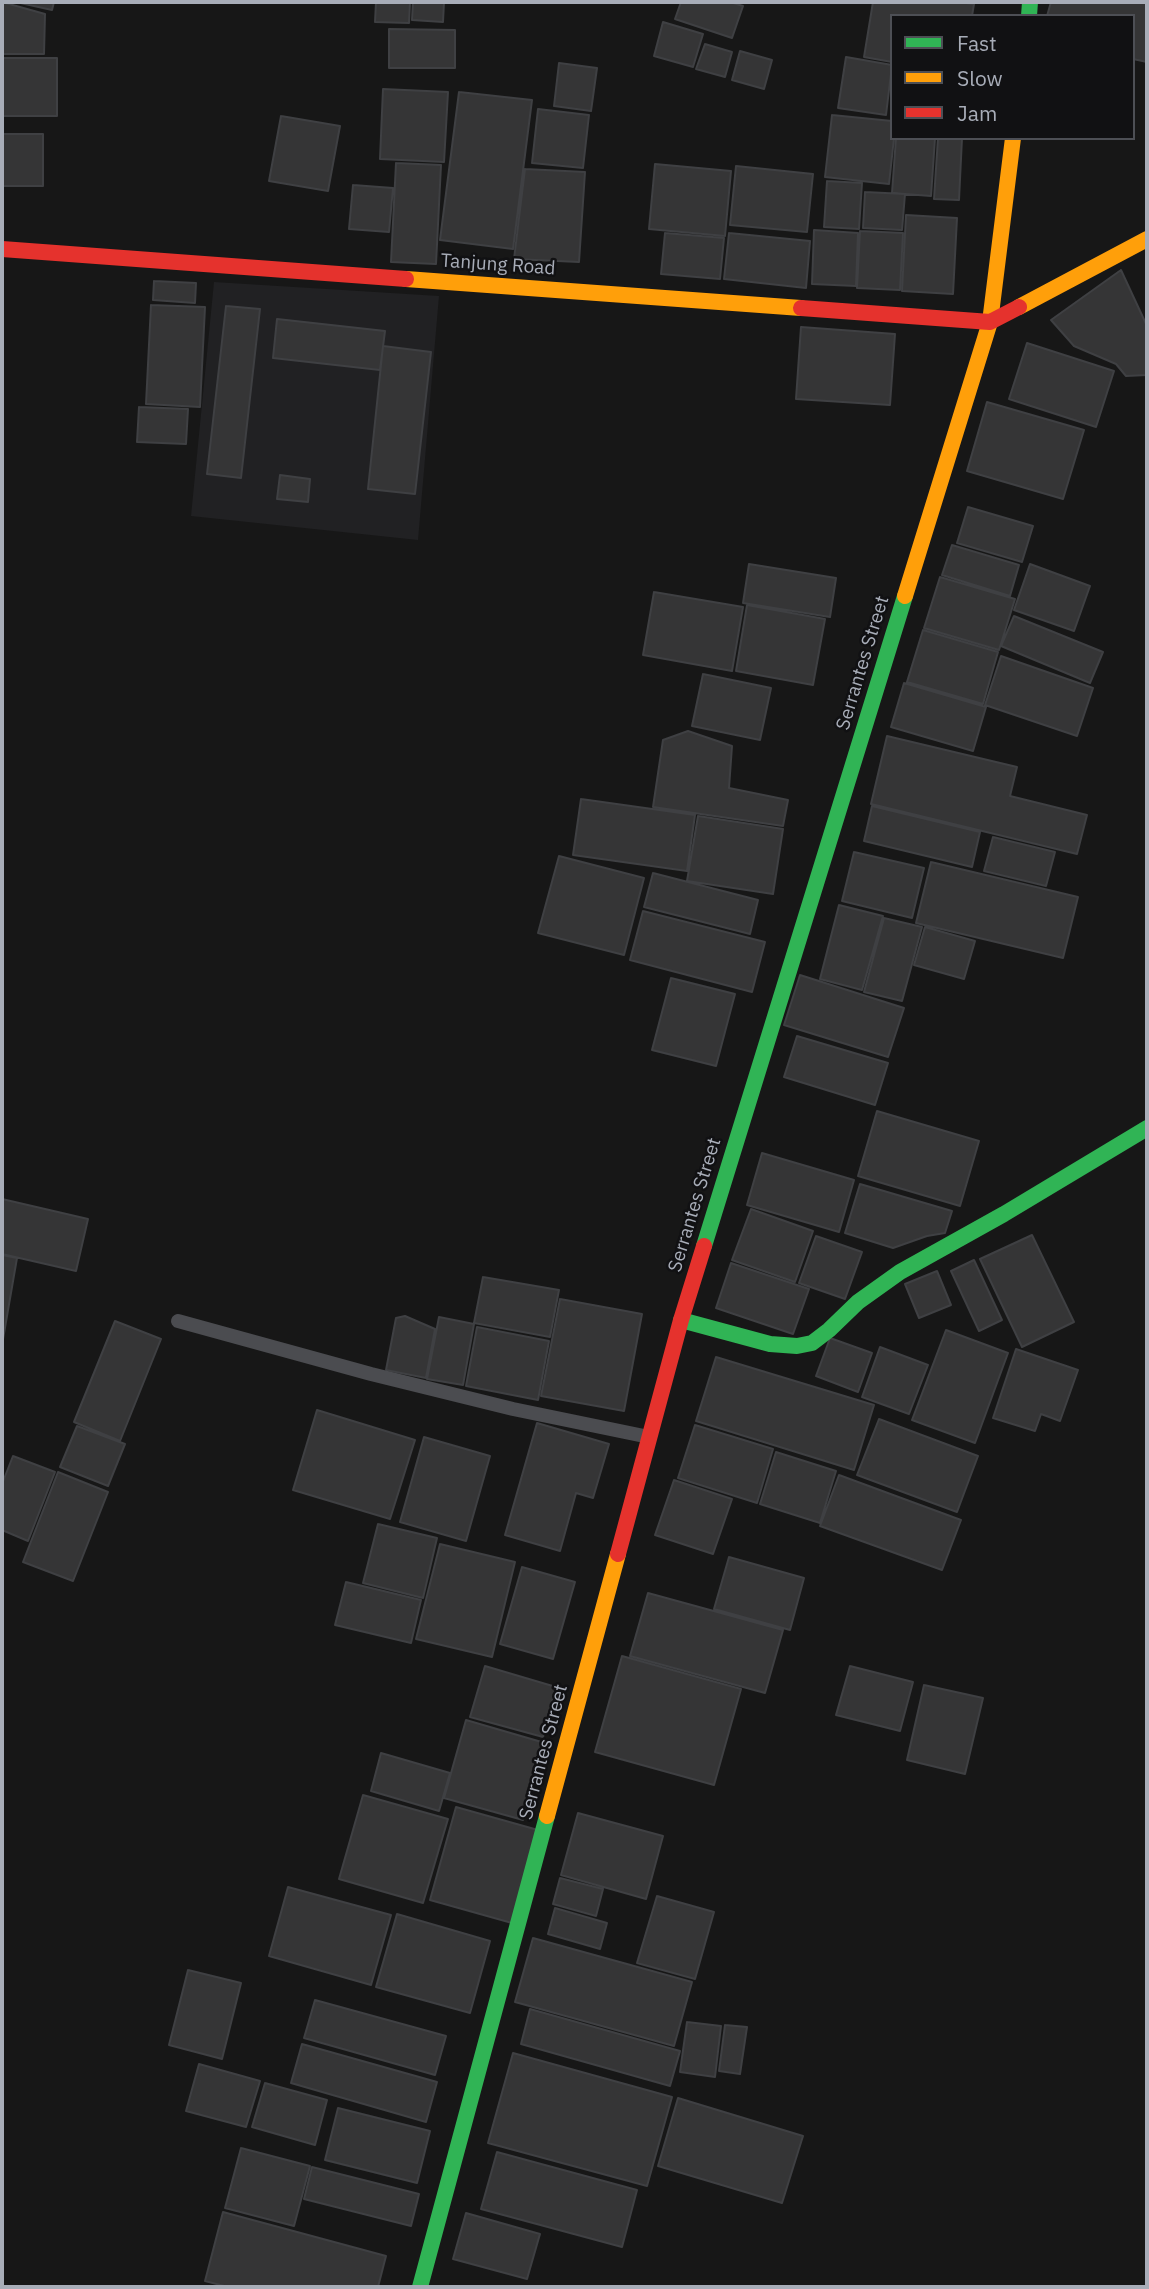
<!DOCTYPE html>
<style>
body{margin:0}
#map{position:relative;width:1149px;height:2289px;overflow:hidden;background:#171717;font-family:"IBM Plex Sans",sans-serif}
canvas{display:block}
.frame{position:absolute;inset:0;border:4px solid #a8adb8;pointer-events:none}
.legend{position:absolute;left:890px;top:14px;width:245px;height:126px;box-sizing:border-box;background:#111113;border:2px solid #4d4f55;margin:0;padding:9px 12px;list-style:none;font-size:21px;color:#a8adb8}
.legend li{display:flex;align-items:center;gap:14px;height:35px}
.legend b{width:35px;border:2px solid #4d4f55}
</style>
<div id="map">
<canvas width="1149" height="2289"></canvas>
<div class="frame"></div>
<ul class="legend">
<li><b style="height:9px;background:#30b455"></b>Fast</li>
<li><b style="height:9px;background:#ff9f0a"></b>Slow</li>
<li><b style="height:9px;background:#e5322d"></b>Jam</li>
</ul>
</div>
<script>
const c = document.querySelector('canvas').getContext('2d');
c.lineJoin = 'round';
function fill(path, color) {
  c.fillStyle = color;
  c.fill(path, 'evenodd');
}
function shape(rows) {
  const path = new Path2D();
  for (const r of rows) {
    path.moveTo(r[0], r[1]);
    for (let i = 2; i < r.length; i += 2) path.lineTo(r[i], r[i + 1]);
  }
  return path;
}
function stroke(path, color, width, dash) {
  c.strokeStyle = color;
  c.lineWidth = width;
  c.lineCap = dash ? 'butt' : 'round';
  c.setLineDash(dash || []);
  c.stroke(path);
}
function write(font, color, halo, rows, align = 'center') {
  c.font = font + ' "IBM Plex Sans",sans-serif';
  c.lineWidth = 5;
  c.setLineDash([]);
  c.textBaseline = 'middle';
  c.strokeStyle = halo;
  c.fillStyle = color;
  for (const [text, x, y, turn = 0] of rows) {
    c.save();
    c.translate(x, y);
    c.rotate((+turn || 0) * Math.PI / 180);
    c.textAlign = isNaN(turn) ? turn : align;
    if (halo) c.strokeText(text, 0, 0);
    c.fillText(text, 0, 0);
    c.restore();
  }
}
fill(shape([
 [214,282,439,296,418,540,191,516]
]), '#212123');
const building = shape([
 [2,2,45,14,44,54,2,54,2,2],
 [16,2,54,2,52,10,16,2],
 [376,2,410,2,409,23,375,22,376,2],
 [413,2,444,2,443,22,412,20,413,2],
 [681,2,730,2,743,6,732,38,675,19,681,2],
 [873,2,958,2,974,4,972,16,892,16,892,62,864,57,873,2],
 [1051,2,1147,2,1147,62,1133,59,1133,16,1047,16,1051,2],
 [663,22,703,34,693,67,654,56,663,22],
 [389,29,455,30,455,68,389,68,389,29],
 [705,44,732,52,725,77,696,69,705,44],
 [740,51,772,60,764,89,732,80,740,51],
 [846,57,892,65,886,115,838,108,846,57],
 [2,58,57,58,57,116,2,116,2,58],
 [559,63,597,68,591,111,554,106,559,63],
 [383,89,448,92,444,162,380,159,383,89],
 [459,92,532,100,513,249,440,240,459,92],
 [538,109,589,115,583,168,532,163,538,109],
 [832,115,892,121,892,138,894,138,889,184,825,177,832,115],
 [281,116,340,126,328,191,269,181,281,116],
 [2,134,43,134,43,186,2,186,2,134],
 [896,138,935,138,931,196,892,193,896,138],
 [938,138,962,138,959,200,934,199,938,138],
 [396,163,441,165,436,264,391,262,396,163],
 [655,164,731,171,725,236,649,229,655,164],
 [736,166,813,174,807,232,730,225,736,166],
 [525,169,585,172,579,262,514,259,525,169],
 [827,181,862,183,859,229,824,227,827,181],
 [353,185,393,188,389,232,349,229,353,185],
 [865,192,905,194,902,230,863,228,865,192],
 [906,215,957,218,953,294,902,291,906,215],
 [814,230,858,233,856,286,812,284,814,230],
 [860,231,903,233,900,290,857,288,860,231],
 [665,233,724,238,720,279,661,274,665,233],
 [729,233,810,241,806,288,724,279,729,233],
 [1121,270,1147,326,1147,375,1126,376,1116,364,1074,346,1051,320,1121,270],
 [154,281,196,283,195,303,153,300,154,281],
 [151,305,205,307,200,407,146,404,151,305],
 [226,306,260,309,241,478,207,474,226,306],
 [277,319,385,331,380,370,273,358,277,319],
 [801,327,895,334,890,405,796,399,801,327],
 [1027,343,1114,371,1096,427,1009,399,1027,343],
 [383,346,431,352,415,494,368,489,383,346],
 [987,402,1084,430,1063,499,967,471,987,402],
 [139,407,188,409,186,444,137,442,139,407],
 [280,475,310,479,308,502,277,499,280,475],
 [968,507,1033,526,1022,562,957,543,968,507],
 [952,545,1019,565,1010,596,942,575,952,545],
 [749,564,836,578,830,617,743,603,749,564],
 [1030,564,1090,586,1074,631,1014,610,1030,564],
 [940,577,1015,599,999,650,924,628,940,577],
 [654,592,743,607,732,671,643,655,654,592],
 [747,605,825,619,813,685,736,671,747,605],
 [1014,616,1103,652,1090,683,1001,646,1014,616],
 [923,630,998,652,983,704,907,682,923,630],
 [1001,656,1093,688,1077,736,985,705,1001,656],
 [703,674,771,688,760,740,692,726,703,674],
 [904,683,986,707,973,751,891,727,904,683],
 [688,731,732,746,729,788,788,800,783,826,653,807,663,740,688,731],
 [887,736,1017,767,1010,796,1087,815,1077,854,871,804,887,736],
 [581,799,695,815,687,871,573,855,581,799],
 [872,806,980,832,972,867,864,841,872,806],
 [698,816,783,829,773,894,687,881,698,816],
 [993,837,1055,852,1046,886,984,871,993,837],
 [854,852,924,868,912,918,842,901,854,852],
 [559,856,644,878,624,955,538,933,559,856],
 [931,862,1078,897,1063,958,916,923,931,862],
 [653,873,758,900,750,934,644,907,653,873],
 [839,905,883,916,862,990,820,979,839,905],
 [643,911,765,942,752,992,630,960,643,911],
 [884,918,922,927,902,1001,864,992,884,918],
 [925,927,975,941,964,979,914,965,925,927],
 [800,975,904,1008,888,1057,784,1025,800,975],
 [671,978,735,994,716,1066,652,1050,671,978],
 [797,1036,888,1063,875,1105,784,1077,797,1036],
 [877,1111,979,1141,960,1206,858,1176,877,1111],
 [762,1153,854,1180,839,1232,747,1205,762,1153],
 [860,1184,952,1211,945,1233,927,1236,893,1248,845,1233,860,1184],
 [2,1199,88,1219,76,1271,2,1254,2,1199],
 [751,1209,813,1231,795,1282,732,1260,751,1209],
 [1032,1235,1074,1322,1022,1347,980,1259,1032,1235],
 [816,1236,862,1252,845,1299,799,1283,816,1236],
 [2,1255,17,1258,2,1345,2,1255],
 [974,1260,1002,1320,979,1331,951,1271,974,1260],
 [731,1263,809,1289,793,1334,716,1308,731,1263],
 [937,1271,951,1305,919,1318,905,1284,937,1271],
 [483,1277,559,1290,550,1337,474,1323,483,1277],
 [560,1299,642,1314,624,1411,541,1396,560,1299],
 [405,1316,435,1329,426,1378,386,1370,396,1318,405,1316],
 [439,1317,474,1324,463,1385,427,1379,439,1317],
 [115,1321,161,1339,120,1441,74,1422,115,1321],
 [477,1327,549,1341,538,1400,466,1386,477,1327],
 [946,1330,1008,1353,975,1443,912,1420,946,1330],
 [830,1338,872,1353,858,1392,816,1376,830,1338],
 [880,1347,928,1365,909,1414,862,1397,880,1347],
 [1016,1349,1078,1370,1060,1421,1041,1414,1035,1431,993,1418,1016,1349],
 [716,1357,874,1405,854,1470,696,1421,716,1357],
 [317,1410,415,1440,390,1519,293,1490,317,1410],
 [879,1419,978,1456,957,1512,857,1475,879,1419],
 [537,1423,609,1444,593,1498,576,1493,560,1551,505,1535,537,1423],
 [695,1425,773,1449,757,1503,678,1478,695,1425],
 [77,1426,125,1444,108,1486,60,1467,77,1426],
 [424,1437,490,1456,466,1541,400,1522,424,1437],
 [776,1452,836,1471,820,1523,760,1504,776,1452],
 [13,1456,55,1472,28,1541,2,1530,2,1484,13,1456],
 [58,1472,108,1492,73,1581,23,1562,58,1472],
 [839,1475,961,1520,942,1570,820,1526,839,1475],
 [674,1480,732,1499,713,1554,655,1535,674,1480],
 [378,1524,437,1538,423,1598,363,1583,378,1524],
 [440,1544,515,1562,492,1657,416,1639,440,1544],
 [729,1557,804,1578,790,1630,714,1609,729,1557],
 [522,1567,575,1582,553,1659,500,1644,522,1567],
 [346,1582,421,1600,411,1643,335,1625,346,1582],
 [648,1593,783,1630,765,1693,630,1656,648,1593],
 [622,1656,741,1689,714,1785,595,1752,622,1656],
 [485,1666,556,1687,543,1737,470,1717,485,1666],
 [850,1666,913,1682,900,1731,836,1715,850,1666],
 [924,1685,983,1698,965,1774,907,1760,924,1685],
 [466,1720,545,1743,523,1820,444,1798,466,1720],
 [381,1753,450,1773,439,1811,371,1791,381,1753],
 [363,1795,448,1819,423,1903,339,1879,363,1795],
 [456,1807,538,1830,512,1923,430,1900,456,1807],
 [578,1813,663,1836,646,1899,561,1875,578,1813],
 [560,1878,603,1889,596,1916,553,1904,560,1878],
 [288,1887,391,1915,371,1985,269,1956,288,1887],
 [657,1896,714,1912,695,1979,637,1963,657,1896],
 [555,1908,607,1923,600,1949,548,1934,555,1908],
 [397,1914,490,1941,470,2013,376,1987,397,1914],
 [533,1938,692,1982,674,2046,515,2002,533,1938],
 [188,1970,241,1983,222,2059,169,2045,188,1970],
 [315,2000,446,2036,435,2075,304,2038,315,2000],
 [530,2009,680,2051,670,2086,521,2044,530,2009],
 [687,2022,721,2026,715,2077,680,2072,687,2022],
 [725,2025,747,2027,740,2074,719,2071,725,2025],
 [302,2044,437,2082,426,2122,291,2083,302,2044],
 [513,2053,672,2097,647,2186,488,2143,513,2053],
 [199,2064,260,2081,246,2127,186,2111,199,2064],
 [265,2083,327,2100,315,2145,252,2127,265,2083],
 [678,2098,803,2136,782,2203,658,2166,678,2098],
 [338,2108,430,2131,417,2183,325,2160,338,2108],
 [241,2148,310,2166,294,2226,225,2208,241,2148],
 [497,2152,637,2190,622,2247,481,2209,497,2152],
 [312,2167,419,2194,411,2226,304,2199,312,2167],
 [223,2212,386,2256,378,2287,228,2287,205,2281,223,2212],
 [466,2213,540,2234,527,2279,453,2259,466,2213]
]);
fill(building, '#353536');
stroke(building, '#3f4043', 2);
stroke(shape([
 [178,1321,371,1374,513,1409,649,1437]
]), '#4b4c50', 14);
stroke(shape([
 [1029,16,1030,2],
 [704,1246,905,596],
 [681,1320,770,1344,797,1346,812,1343,829,1330,858,1302,900,1272,1004,1214,1147,1128],
 [420,2287,547,1816]
]), '#30b455', 16);
stroke(shape([
 [406,279,801,308],
 [1019,307,1147,239],
 [905,596,990,322,1013,138],
 [547,1816,618,1554]
]), '#ff9f0a', 16);
stroke(shape([
 [2,249,406,279],
 [801,308,990,322,1019,307],
 [618,1554,681,1320,704,1246]
]), '#e5322d', 16);
write('19px', '#a8adb8', '#111113', [
 ["Tanjung Road",498,265,4],
 ["Serrantes Street",863,663,-73],
 ["Serrantes Street",695,1205,-73],
 ["Serrantes Street",544,1752,-75]
]);
</script>
